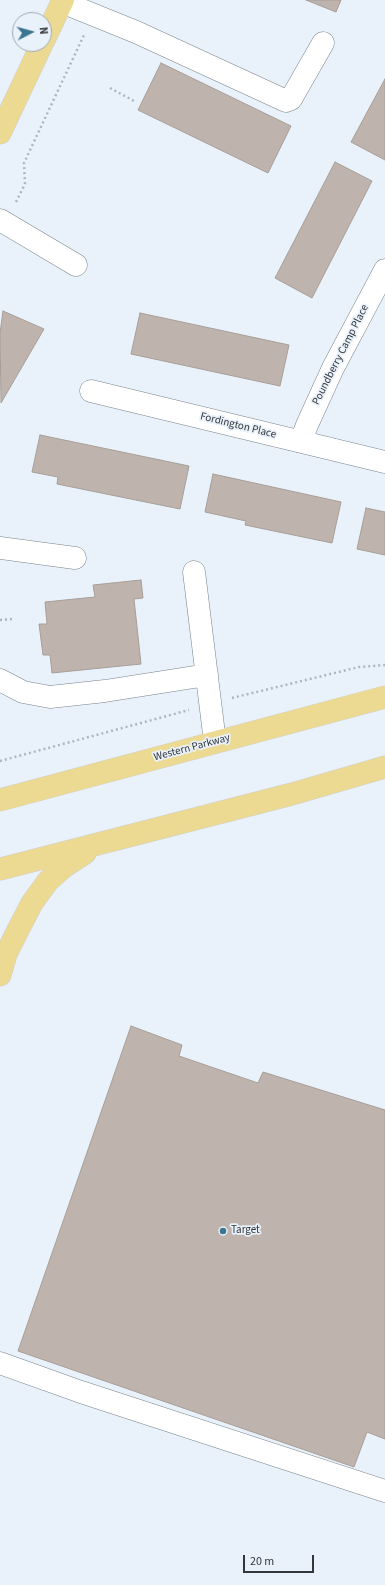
<!DOCTYPE html>
<style>
body{margin:0}
#map{position:relative;width:385px;height:1585px;overflow:hidden;background:#e9f2fb;font-family:"Source Sans 3",sans-serif}
canvas{display:block}
.north{position:absolute;left:12px;top:12px;width:40px;height:40px;box-sizing:border-box;background:#e9f2fb;border:1px solid #a0a7ae;border-radius:50%;rotate:84deg;font-size:11px;font-weight:700;line-height:16px;text-align:center;color:#33373a}
.north::after{content:'';display:block;margin:auto;width:14px;height:18px;background:#3c758f;clip-path:polygon(50% 0,100% 100%,50% 72%,0 100%)}
.scale{position:absolute;left:243px;top:1555px;width:71px;height:18px;box-sizing:border-box;border:2px solid #33373a;border-top:0;padding-left:5px;font-size:12px;line-height:14px;white-space:nowrap;color:#33373a;-webkit-text-stroke:3px #e9f2fb;paint-order:stroke}
</style>
<div id="map">
<canvas width="385" height="1585"></canvas>
<div class="north">N</div>
<div class="scale">20 m</div>
</div>
<script>
const c = document.querySelector('canvas').getContext('2d');
c.lineJoin = 'round';
function fill(path, color) {
  c.fillStyle = color;
  c.fill(path, 'evenodd');
}
function shape(rows) {
  const path = new Path2D();
  for (const r of rows) {
    path.moveTo(r[0], r[1]);
    for (let i = 2; i < r.length; i += 2) path.lineTo(r[i], r[i + 1]);
  }
  return path;
}
function stroke(path, color, width, dash) {
  c.strokeStyle = color;
  c.lineWidth = width;
  c.lineCap = dash ? 'butt' : 'round';
  c.setLineDash(dash || []);
  c.stroke(path);
}
function write(font, color, halo, rows, align = 'center') {
  c.font = font + ' "Source Sans 3",sans-serif';
  c.lineWidth = 3.5;
  c.setLineDash([]);
  c.textBaseline = 'middle';
  c.strokeStyle = halo;
  c.fillStyle = color;
  for (const [text, x, y, turn = 0] of rows) {
    c.save();
    c.translate(x, y);
    c.rotate((+turn || 0) * Math.PI / 180);
    c.textAlign = isNaN(turn) ? turn : align;
    if (halo) c.strokeText(text, 0, 0);
    c.fillText(text, 0, 0);
    c.restore();
  }
}
const building = shape([
 [306,0,341,0,336,12,306,0],
 [161,63,291,126,268,173,138,110,161,63],
 [385,79,385,160,351,142,385,79],
 [335,162,372,181,312,298,275,278,335,162],
 [3,311,44,329,1,403,0,333,3,311],
 [140,313,289,345,280,386,131,354,140,313],
 [40,435,189,466,180,509,57,484,58,477,32,472,40,435],
 [213,474,341,502,332,543,245,525,246,521,205,512,213,474],
 [366,508,385,512,385,555,357,549,366,508],
 [141,580,143,598,134,599,141,664,52,673,50,655,43,655,39,624,47,624,45,602,95,597,93,585,141,580],
 [131,1026,182,1045,179,1056,258,1083,263,1072,385,1110,385,1439,367,1432,354,1467,18,1351,131,1026]
]);
fill(building, '#beb4ad');
stroke(building, '#a79e97', 1);
const minor = shape([
 [62,2,136,32,286,101,291,99,323,43],
 [0,220,76,265],
 [91,391,385,462],
 [301,441,307,425,333,368,385,270],
 [0,548,75,558],
 [194,572,215,742],
 [0,680,23,692,50,697,105,691,207,675],
 [0,1363,81,1392,385,1491]
]);
const major = shape([
 [44,40,63,0],
 [0,133,42,44],
 [0,800,385,697],
 [0,869,292,794,385,767],
 [0,975,6,954,18,930,32,903,48,881,65,866,85,853]
]);
stroke(minor, '#7a838a', 23);
stroke(major, '#cecfd0', 23);
stroke(shape([
 [110,88,136,102],
 [16,202,25,184,24,163,84,35],
 [0,620,12,619],
 [232,698,359,667,385,665],
 [0,761,189,710]
]), '#aeb5bc', 2.5, [2, 3]);
stroke(minor, '#fff', 22);
stroke(major, '#ecda92', 22);
for (const [x, y, r, color] of [
 [223,1231,4,"#3c758f"]
]) {
  const dot = new Path2D();
  dot.arc(x, y, r, 0, 2 * Math.PI);
  c.fillStyle = color;
  c.fill(dot);
  stroke(dot, '#e9f2fb', 1.5);
}
write('11px', '#33373a', '#e9f2fb', [
 ["Poundberry Camp Place",341,355,-63],
 ["Fordington Place",238,426,14],
 ["Western Parkway",192,748,-15]
]);
write('11px', '#33373a', '#e9f2fb', [
 ["Target",231,1231]
], 'left');
</script>
